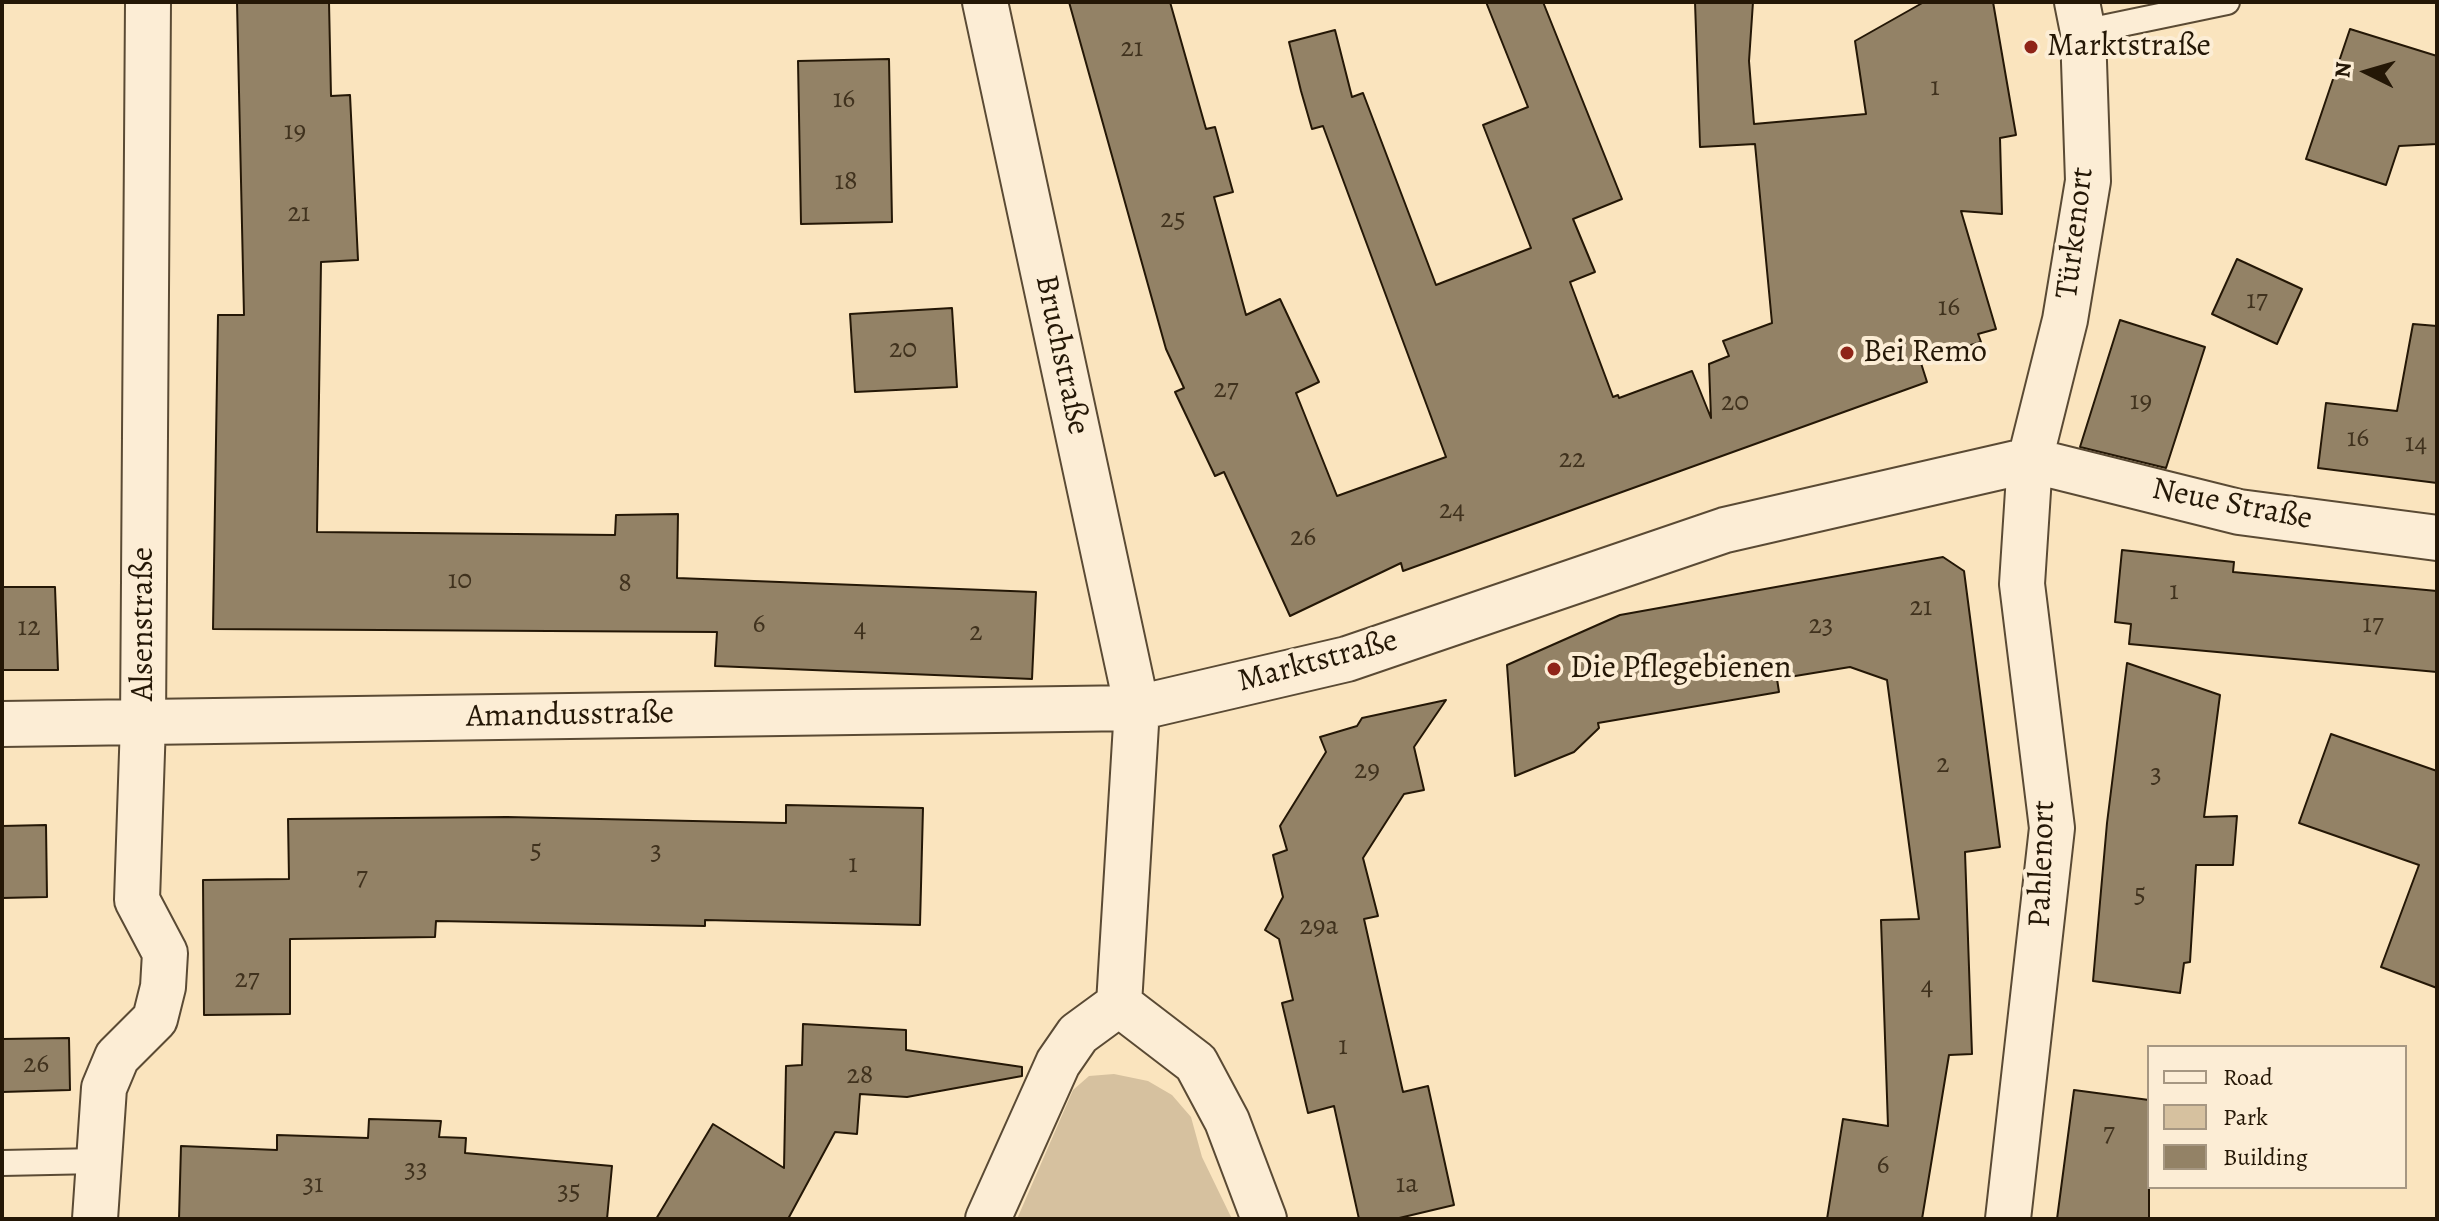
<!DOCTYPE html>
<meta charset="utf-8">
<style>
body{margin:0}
#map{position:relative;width:2439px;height:1221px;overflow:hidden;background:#fae4be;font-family:Alegreya,serif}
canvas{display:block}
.frame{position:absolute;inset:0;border:4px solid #241706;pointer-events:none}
.legend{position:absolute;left:2147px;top:1045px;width:260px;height:144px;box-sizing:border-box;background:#fcedd5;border:2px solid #a69782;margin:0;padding:10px 14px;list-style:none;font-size:24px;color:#241706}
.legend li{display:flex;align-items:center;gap:16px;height:40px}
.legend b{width:40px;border:2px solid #a69782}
.north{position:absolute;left:2327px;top:32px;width:80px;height:80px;-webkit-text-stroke:6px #fcedd5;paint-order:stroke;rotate:275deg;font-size:22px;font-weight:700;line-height:32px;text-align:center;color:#241706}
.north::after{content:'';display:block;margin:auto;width:28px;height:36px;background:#241706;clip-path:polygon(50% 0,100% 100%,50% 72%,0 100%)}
</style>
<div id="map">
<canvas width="2439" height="1221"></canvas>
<div class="frame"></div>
<ul class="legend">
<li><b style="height:10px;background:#fcedd5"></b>Road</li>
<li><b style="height:22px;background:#d6c19f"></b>Park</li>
<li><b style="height:22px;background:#938266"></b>Building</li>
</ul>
<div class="north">N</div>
</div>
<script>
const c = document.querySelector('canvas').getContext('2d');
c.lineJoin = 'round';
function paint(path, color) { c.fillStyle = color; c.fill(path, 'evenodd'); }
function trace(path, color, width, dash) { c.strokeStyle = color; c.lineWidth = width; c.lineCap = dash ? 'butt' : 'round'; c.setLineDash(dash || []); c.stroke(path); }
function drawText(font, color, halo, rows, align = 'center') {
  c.font = font + ' Alegreya,serif'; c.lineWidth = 8; c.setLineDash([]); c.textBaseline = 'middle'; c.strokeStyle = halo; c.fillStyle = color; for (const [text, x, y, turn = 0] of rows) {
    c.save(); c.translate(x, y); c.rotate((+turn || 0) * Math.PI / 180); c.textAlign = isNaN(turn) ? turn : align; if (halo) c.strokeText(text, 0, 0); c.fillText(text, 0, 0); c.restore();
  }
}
const green = new Path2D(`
 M 1114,1074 L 1148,1081 L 1172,1095 L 1191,1117 L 1202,1157 L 1232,1219 L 1017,1219 L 1073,1090 L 1089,1076 Z`);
const building = new Path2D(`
 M 237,2 L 329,2 L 331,96 L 350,95 L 358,260 L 321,262 L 317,532 L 615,535 L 616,515 L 678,514 L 677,578 L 1036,592 L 1032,679 L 715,666 L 717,632 L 213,629 L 218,315 L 244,315 Z
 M 1069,2 L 1170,2 L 1206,129 L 1215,127 L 1233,192 L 1214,197 L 1246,315 L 1280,299 L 1319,382 L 1296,393 L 1337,496 L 1446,457 L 1323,126 L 1312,129 L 1301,91 L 1289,42 L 1335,30 L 1352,97 L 1363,93 L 1436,285 L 1531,248 L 1483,125 L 1528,107 L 1486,2 L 1543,2 L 1622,199 L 1573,219 L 1595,272 L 1570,282 L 1613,397 L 1618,395 L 1619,398 L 1692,371 L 1711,418 L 1709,364 L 1729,356 L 1723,341 L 1772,323 L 1755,144 L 1700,147 L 1695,2 L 1753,2 L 1749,61 L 1754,124 L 1866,114 L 1855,41 L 1924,2 L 1993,2 L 2016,135 L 2000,138 L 2002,214 L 1961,211 L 1996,329 L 1978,334 L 1981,342 L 1920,360 L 1927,382 L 1403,571 L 1401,563 L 1290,616 L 1224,472 L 1215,476 L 1175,392 L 1184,388 L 1166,349 Z
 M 2350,29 L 2437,56 L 2437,144 L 2399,146 L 2386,185 L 2306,159 Z
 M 889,59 L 892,222 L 801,224 L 798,61 Z
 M 2237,259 L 2302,289 L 2277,344 L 2212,314 Z
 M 952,308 L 957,387 L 855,392 L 850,314 Z
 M 2120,320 L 2205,347 L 2166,468 L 2080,447 Z
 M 2413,324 L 2437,326 L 2437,483 L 2318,468 L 2326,403 L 2397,411 Z
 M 2122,550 L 2234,562 L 2233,572 L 2437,591 L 2437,672 L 2129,644 L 2131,624 L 2115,622 Z
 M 1943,557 L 1964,571 L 2000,847 L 1965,852 L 1972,1054 L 1949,1055 L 1922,1219 L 1827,1219 L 1843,1119 L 1888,1126 L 1881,920 L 1919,919 L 1887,680 L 1850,667 L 1777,679 L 1779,692 L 1598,723 L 1599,728 L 1574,752 L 1515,776 L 1507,665 L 1620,615 Z
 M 2,587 L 55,587 L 58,670 L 2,670 Z
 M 2127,663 L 2220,695 L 2204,817 L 2237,816 L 2233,865 L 2196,865 L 2190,962 L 2184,963 L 2180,993 L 2093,981 L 2107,823 Z
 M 1446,700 L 1414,747 L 1424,790 L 1404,794 L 1363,858 L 1378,916 L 1364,919 L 1403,1092 L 1428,1086 L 1454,1205 L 1395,1219 L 1359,1219 L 1334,1106 L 1308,1113 L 1282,1003 L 1293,1000 L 1279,939 L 1265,930 L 1283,897 L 1273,855 L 1287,850 L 1280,826 L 1326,752 L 1320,737 L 1357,726 L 1362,718 Z
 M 2331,734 L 2437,771 L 2437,988 L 2381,967 L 2419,865 L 2299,823 Z
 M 786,805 L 923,808 L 920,925 L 705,920 L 705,926 L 436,921 L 435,937 L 290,939 L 290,1014 L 204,1015 L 203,880 L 289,879 L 288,819 L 507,817 L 786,823 Z
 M 46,825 L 47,897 L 2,898 L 2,826 Z
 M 803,1024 L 906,1030 L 906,1050 L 1022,1067 L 1022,1076 L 907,1097 L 860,1094 L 857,1134 L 835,1132 L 788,1219 L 656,1219 L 713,1124 L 784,1168 L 786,1066 L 802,1065 Z
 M 69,1038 L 70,1090 L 2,1092 L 2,1039 Z
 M 2074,1090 L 2149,1100 L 2149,1219 L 2057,1219 Z
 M 369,1119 L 441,1121 L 439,1137 L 466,1138 L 465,1153 L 612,1166 L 607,1219 L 179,1219 L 181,1146 L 277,1150 L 277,1135 L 368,1138 Z`);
const lane = new Path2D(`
 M 2083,32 L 2227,2
 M 2,1163 L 98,1161`);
const street = new Path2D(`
 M 985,2 L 1137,708 L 1119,1004 L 1078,1034 L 1058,1063 L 988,1219
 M 2,724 L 1137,708 L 1347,659 L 1725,530 L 2030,460 L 2239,512 L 2437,538
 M 1119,1004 L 1196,1063 L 1227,1121 L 1264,1219
 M 95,1219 L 104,1088 L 117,1057 L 155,1019 L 163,987 L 165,953 L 137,900 L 143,723 L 148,2
 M 2008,1219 L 2052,828 L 2022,584 L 2030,460 L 2065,320 L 2088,181 L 2083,32 L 2077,2`);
const markers = [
 [2031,47,8,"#8f2418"],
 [1847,353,8,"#8f2418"],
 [1554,669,8,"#8f2418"]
];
const numberNames = [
 ["21",1132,49],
 ["1",1935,88],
 ["16",844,100],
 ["19",295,132],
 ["18",846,182],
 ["21",299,214],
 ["25",1173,220],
 ["17",2257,301],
 ["16",1949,308],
 ["20",903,350],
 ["27",1226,390],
 ["19",2141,402],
 ["20",1735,403],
 ["16",2358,439],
 ["14",2416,444],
 ["22",1572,460],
 ["24",1452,511],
 ["26",1303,538],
 ["10",460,581],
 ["8",625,584],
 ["1",2174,592],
 ["21",1921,608],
 ["6",759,625],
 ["17",2373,625],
 ["23",1821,626],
 ["12",29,628],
 ["4",860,629],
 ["2",976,633],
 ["2",1943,765],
 ["29",1367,771],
 ["3",2156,775],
 ["5",536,851],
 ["3",656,852],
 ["1",853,865],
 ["7",362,878],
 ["5",2140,895],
 ["29a",1319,927],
 ["27",247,980],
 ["4",1927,987],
 ["1",1343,1047],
 ["26",36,1065],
 ["28",860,1076],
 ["7",2109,1134],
 ["6",1883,1166],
 ["33",416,1170],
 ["31",313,1185],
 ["1a",1407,1185],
 ["35",569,1192]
];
const poiNames = [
 ["Marktstraße",2047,47],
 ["Bei Remo",1863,353],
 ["Die Pflegebienen",1570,669]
];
const streetNames = [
 ["Türkenort",2076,233,-83],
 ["Bruchstraße",1061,355,78],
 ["Neue Straße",2232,505,11],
 ["Alsenstraße",144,624,-90],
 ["Marktstraße",1318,662,-15],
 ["Amandusstraße",570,716,-1],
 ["Pahlenort",2043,864,-88]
];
paint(green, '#d6c19f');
paint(building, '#938266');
trace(building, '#241706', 2);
trace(lane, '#5a4a34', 28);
trace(street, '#5a4a34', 48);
trace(lane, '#fcedd5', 24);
trace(street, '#fcedd5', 44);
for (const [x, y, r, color] of markers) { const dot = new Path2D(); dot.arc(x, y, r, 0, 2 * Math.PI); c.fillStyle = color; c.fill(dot); trace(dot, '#fcedd5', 3); }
drawText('28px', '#40321e', null, numberNames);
drawText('32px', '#241706', '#fcedd5', poiNames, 'left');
drawText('32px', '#241706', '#fcedd5', streetNames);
</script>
